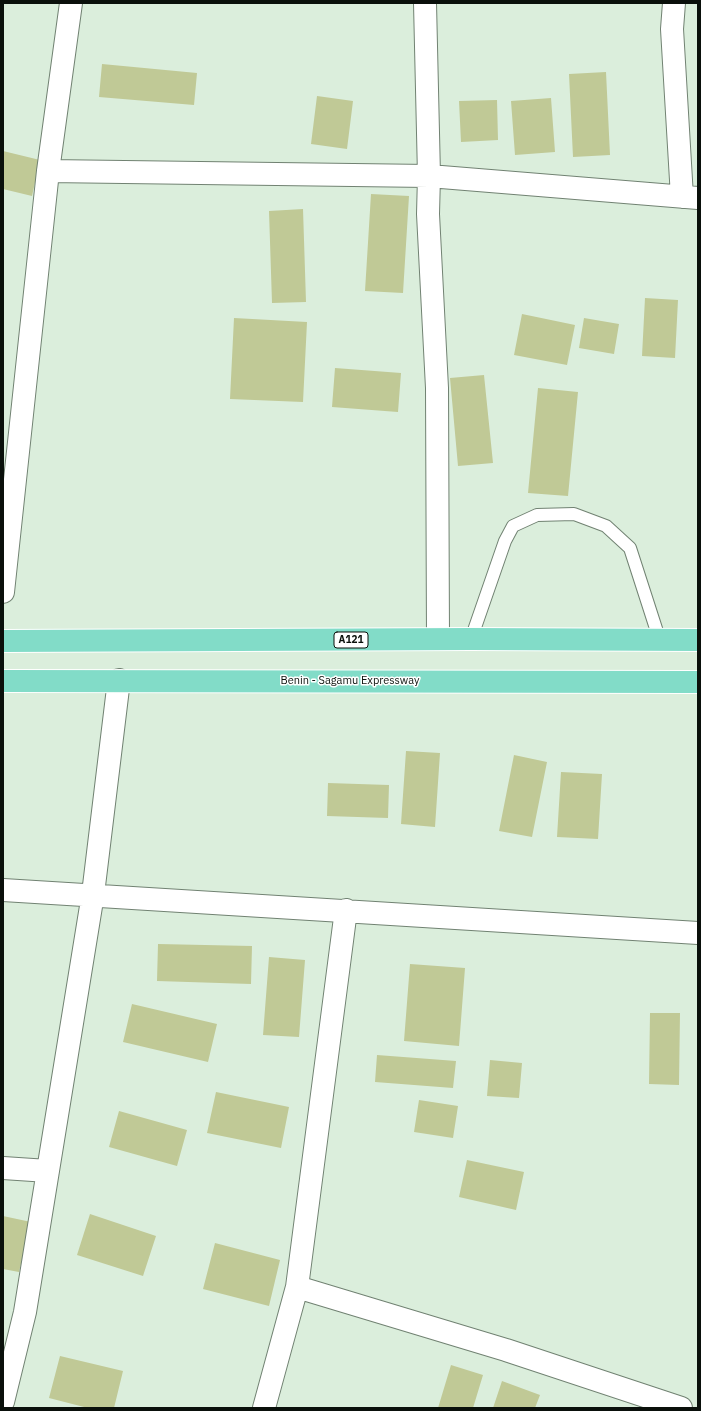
<!DOCTYPE html>
<style>
body{margin:0}
#map{position:relative;width:701px;height:1411px;overflow:hidden;background:#dbeedc;font-family:"IBM Plex Sans",sans-serif}
canvas{display:block}
.frame{position:absolute;inset:0;border:4px solid #0a100b;pointer-events:none}
</style>
<div id="map">
<canvas width="701" height="1411"></canvas>
<div class="frame"></div>
</div>
<script>
const c = document.querySelector('canvas').getContext('2d');
c.lineJoin = 'round';
function paint(path, color) { c.fillStyle = color; c.fill(path, 'evenodd'); }
function trace(path, color, width, dash) { c.strokeStyle = color; c.lineWidth = width; c.lineCap = dash ? 'butt' : 'round'; c.setLineDash(dash || []); c.stroke(path); }
function drawText(font, color, halo, rows, align = 'center') {
  c.font = font + ' "IBM Plex Sans",sans-serif'; c.lineWidth = 3; c.setLineDash([]); c.textBaseline = 'middle'; c.strokeStyle = halo; c.fillStyle = color; for (const [text, x, y, turn = 0] of rows) {
    c.save(); c.translate(x, y); c.rotate((+turn || 0) * Math.PI / 180); c.textAlign = isNaN(turn) ? turn : align; if (halo) c.strokeText(text, 0, 0); c.fillText(text, 0, 0); c.restore();
  }
}
const building = new Path2D(`
 M 102,64 L 197,73 L 194,105 L 99,97 Z
 M 606,72 L 610,155 L 573,157 L 569,74 Z
 M 317,96 L 353,101 L 347,149 L 311,144 Z
 M 551,98 L 555,152 L 515,155 L 511,101 Z
 M 497,100 L 498,140 L 461,142 L 459,101 Z
 M 3,151 L 40,160 L 32,196 L 3,189 Z
 M 371,194 L 409,196 L 403,293 L 365,291 Z
 M 303,209 L 306,302 L 272,303 L 269,211 Z
 M 645,298 L 678,300 L 675,358 L 642,356 Z
 M 522,314 L 575,325 L 567,365 L 514,355 Z
 M 234,318 L 307,322 L 303,402 L 230,399 Z
 M 584,318 L 619,324 L 614,354 L 579,348 Z
 M 335,368 L 401,373 L 398,412 L 332,407 Z
 M 484,375 L 493,463 L 458,466 L 450,378 Z
 M 538,388 L 578,392 L 568,496 L 528,493 Z
 M 406,751 L 440,753 L 435,827 L 401,824 Z
 M 514,755 L 547,762 L 532,837 L 499,831 Z
 M 561,772 L 602,774 L 598,839 L 557,837 Z
 M 328,783 L 389,785 L 388,818 L 327,816 Z
 M 158,944 L 252,946 L 251,984 L 157,981 Z
 M 269,957 L 305,960 L 299,1037 L 263,1035 Z
 M 410,964 L 465,968 L 459,1046 L 404,1041 Z
 M 132,1004 L 217,1024 L 208,1062 L 123,1042 Z
 M 650,1013 L 680,1013 L 679,1085 L 649,1084 Z
 M 377,1055 L 456,1061 L 453,1088 L 375,1082 Z
 M 490,1060 L 522,1063 L 519,1098 L 487,1096 Z
 M 216,1092 L 289,1107 L 281,1148 L 207,1133 Z
 M 419,1100 L 458,1106 L 453,1138 L 414,1132 Z
 M 119,1111 L 187,1130 L 177,1166 L 109,1147 Z
 M 467,1160 L 524,1172 L 516,1210 L 459,1197 Z
 M 90,1214 L 156,1236 L 143,1276 L 77,1255 Z
 M 3,1216 L 31,1222 L 19,1272 L 3,1269 Z
 M 215,1243 L 280,1260 L 269,1306 L 203,1289 Z
 M 60,1356 L 123,1371 L 114,1408 L 88,1408 L 49,1398 Z
 M 451,1365 L 483,1375 L 473,1408 L 438,1408 Z
 M 502,1381 L 540,1395 L 535,1408 L 493,1408 Z`);
const service = new Path2D(`
 M 471,639 L 505,541 L 513,526 L 537,515 L 574,514 L 606,526 L 630,548 L 660,641`);
const minor = new Path2D(`
 M 425,3 L 429,176 L 428,214 L 437,388 L 438,639
 M 674,3 L 672,29 L 682,197
 M 48,171 L 429,176 L 698,198
 M 3,592 L 48,171 L 71,3
 M 3,890 L 698,933
 M 3,1168 L 48,1171
 M 297,1287 L 506,1350 L 681,1408
 M 3,1402 L 25,1312 L 93,894 L 119,680
 M 264,1408 L 297,1287 L 346,910`);
const trunk = new Path2D(`
 M 3,641 L 471,639 L 698,640
 M 3,681 L 698,682`);
const shields = [
 [351,640,34]
];
const shieldNames = [
 ["A121",351,640]
];
const streetNames = [
 ["Benin - Sagamu Expressway",350,681]
];
paint(building, '#c0c996');
trace(service, '#718272', 14);
trace(minor, '#718272', 24);
trace(trunk, '#fff', 24);
trace(service, '#fff', 12);
trace(minor, '#fff', 22);
trace(trunk, '#82dcc8', 22);
for (const [x, y, w] of shields) { const box = new Path2D(); box.roundRect(x - w / 2, y - 8, w, 16, 3); c.fillStyle = '#fff'; c.fill(box); trace(box, '#0a100b', 1); }
drawText('bold 10px', '#0a100b', null, shieldNames);
drawText('11px', '#0a100b', '#fff', streetNames);
</script>
